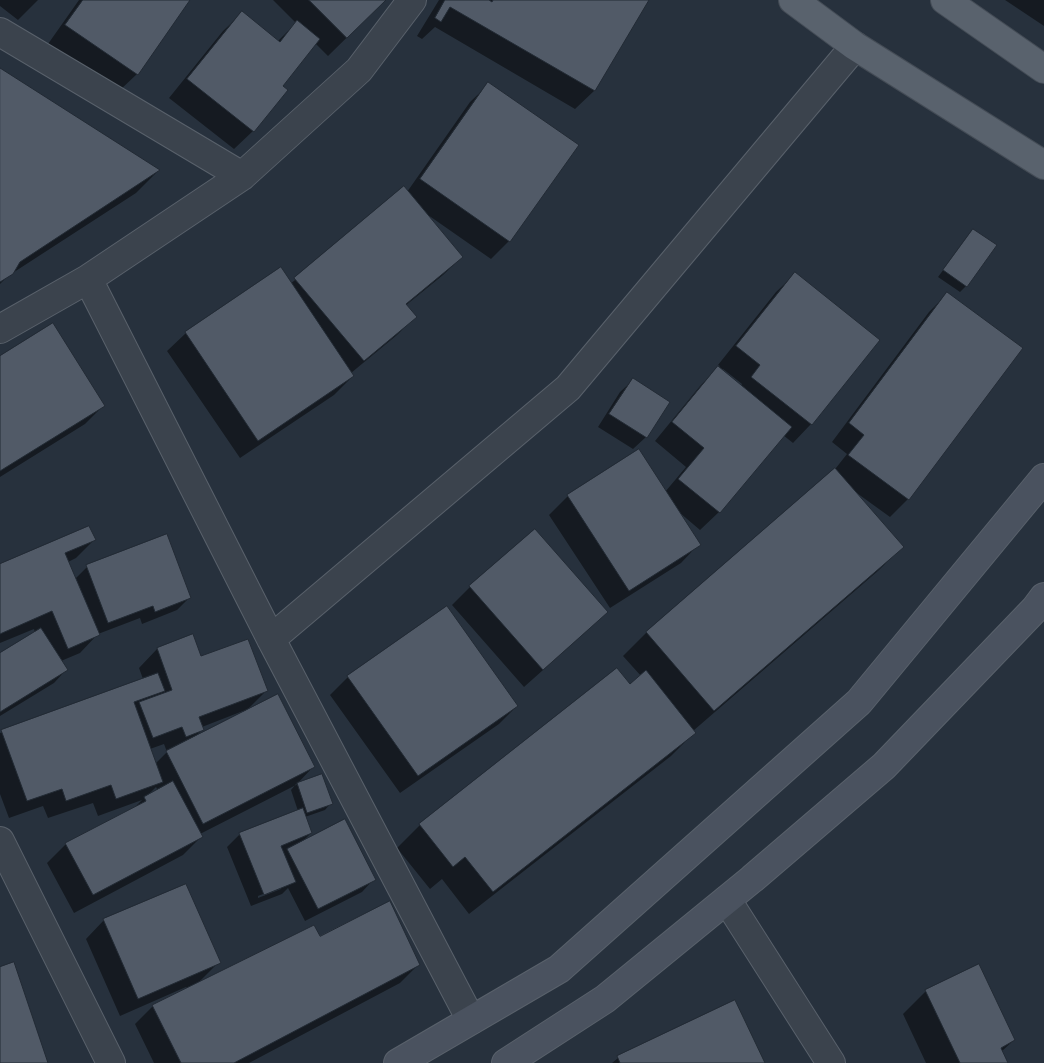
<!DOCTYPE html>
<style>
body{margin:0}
canvas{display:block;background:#27313d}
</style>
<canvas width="1044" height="1063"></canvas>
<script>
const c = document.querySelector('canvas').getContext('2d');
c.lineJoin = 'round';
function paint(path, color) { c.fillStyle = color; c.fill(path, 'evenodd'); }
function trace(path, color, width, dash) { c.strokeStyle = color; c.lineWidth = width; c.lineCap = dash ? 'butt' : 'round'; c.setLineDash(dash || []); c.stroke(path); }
const shadow = new Path2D(`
 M 0,0 L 38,0 L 18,20 L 0,6 Z
 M 79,0 L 188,0 L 137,74 L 118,92 L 48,44 Z
 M 273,0 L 385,0 L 328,56 L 315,43 L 281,86 L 286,90 L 253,131 L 234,149 L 169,98 L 223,31 L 242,13 L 278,41 L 296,23 Z
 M 439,0 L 648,0 L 594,91 L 575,109 L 435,27 L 422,39 L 417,36 Z
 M 1005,0 L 1044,0 L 1044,26 Z
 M 0,70 L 158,171 L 136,193 L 8,276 L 0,284 Z
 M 489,84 L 509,241 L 491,259 L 428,215 L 462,257 L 443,275 L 405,306 L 415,317 L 397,335 L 351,373 L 353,376 L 334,395 L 240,458 L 167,351 L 186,333 L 280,269 L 290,284 L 407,192 L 470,102 Z
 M 973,230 L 966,286 L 960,292 L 938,277 Z
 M 795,274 L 878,340 L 811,424 L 793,443 L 783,435 L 719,512 L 700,530 L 680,513 L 699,544 L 681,563 L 610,608 L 549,515 L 568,496 L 639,451 L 665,492 L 686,467 L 655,441 L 700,386 L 720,366 L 718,365 L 776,292 ZM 723,369 L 742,384 L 741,386 L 722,371 Z
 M 947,294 L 908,499 L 890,517 L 854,491 L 902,547 L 879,570 L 693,731 L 694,733 L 671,756 L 469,914 L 442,879 L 430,889 L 397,848 L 420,825 L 641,676 L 623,656 L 646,633 L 832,473 L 847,454 L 832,442 L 929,312 Z
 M 0,358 L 103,406 L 85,424 L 0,477 Z
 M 633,380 L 646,437 L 633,449 L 598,427 L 620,392 Z
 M 94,540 L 76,558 L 68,562 L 75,579 L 87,567 L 190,597 L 177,610 L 142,624 L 140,618 L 98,634 L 80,653 L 61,661 L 66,670 L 54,683 L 0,716 L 0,654 L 35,633 L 34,629 L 0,643 L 0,565 Z
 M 470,587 L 607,612 L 588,630 L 524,687 L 452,605 Z
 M 192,636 L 201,658 L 266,691 L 246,711 L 314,766 L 296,785 L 200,834 L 201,837 L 183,855 L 74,913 L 47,863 L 66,844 L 134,808 L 142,800 L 98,816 L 93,803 L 48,818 L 43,806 L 9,818 L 0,794 L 0,733 L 143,679 L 139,668 L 157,649 ZM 243,711 L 244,713 L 195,737 L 203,729 L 202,727 ZM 164,744 L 167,752 L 155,764 L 150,749 ZM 156,787 L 158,791 L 147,796 Z
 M 348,677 L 517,706 L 499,724 L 400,793 L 330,695 Z
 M 322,775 L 331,803 L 325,810 L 305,817 L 311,833 L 302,842 L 374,879 L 362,892 L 305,921 L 288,888 L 282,894 L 251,906 L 227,847 L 240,834 L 298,811 L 291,790 L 296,784 ZM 281,887 L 281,889 L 258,898 L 258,896 Z
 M 104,920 L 219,962 L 198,983 L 319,937 L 419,964 L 400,983 L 249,1063 L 154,1063 L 135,1024 L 153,1006 L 187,989 L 186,987 L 120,1016 L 86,939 Z
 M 926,991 L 1014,1040 L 1001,1052 L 1007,1063 L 926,1063 L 903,1014 Z
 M 734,1001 L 764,1063 L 612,1063 L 618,1058 Z`);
const building = new Path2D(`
 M 83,0 L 190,0 L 138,75 L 65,25 Z
 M 309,0 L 386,0 L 347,38 Z
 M 445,0 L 489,0 L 492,2 L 493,0 L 649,0 L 595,91 L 450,7 L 441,22 L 435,18 Z
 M 242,11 L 280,42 L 297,20 L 320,39 L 283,86 L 288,90 L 254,132 L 187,79 Z
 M 0,68 L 160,170 L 20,262 L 13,274 L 0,282 Z
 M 488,82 L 579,145 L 510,242 L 420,179 Z
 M 404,186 L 463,257 L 406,304 L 417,317 L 364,361 L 294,278 Z
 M 973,229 L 997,245 L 967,287 L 943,270 Z
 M 281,267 L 354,376 L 258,441 L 185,332 Z
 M 795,272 L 880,340 L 812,425 L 751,377 L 760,365 L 736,346 Z
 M 947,292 L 1023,348 L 909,500 L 848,455 L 864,435 L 849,423 Z
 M 53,323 L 105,406 L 0,471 L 0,356 Z
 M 718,366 L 792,427 L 720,513 L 678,479 L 704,448 L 672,422 Z
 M 633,378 L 670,402 L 647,438 L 609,414 Z
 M 639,449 L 701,545 L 629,591 L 567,495 Z
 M 835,468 L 904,547 L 714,711 L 646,632 Z
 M 89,526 L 96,540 L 65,553 L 100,635 L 68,649 L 52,611 L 0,634 L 0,564 Z
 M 535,529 L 608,612 L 543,670 L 469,586 Z
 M 167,534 L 191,598 L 155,612 L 153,606 L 108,623 L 86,565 Z
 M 447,606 L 518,706 L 418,776 L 347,676 Z
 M 41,628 L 68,670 L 0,712 L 0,653 Z
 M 193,634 L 201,656 L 248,639 L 268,691 L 199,717 L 204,730 L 186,737 L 182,727 L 153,738 L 139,702 L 172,690 L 157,648 Z
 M 617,668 L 630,684 L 646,670 L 696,733 L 493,892 L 465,857 L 453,867 L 419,824 Z
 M 158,673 L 165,691 L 134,702 L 163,782 L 116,799 L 111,785 L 66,801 L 62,789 L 27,801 L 1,730 Z
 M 278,694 L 315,767 L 203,824 L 166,751 Z
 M 322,774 L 333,804 L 307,813 L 297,783 Z
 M 173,781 L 203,837 L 93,895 L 65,843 L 146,801 L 144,797 Z
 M 303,808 L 312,833 L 281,846 L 296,882 L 264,895 L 239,833 Z
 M 345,819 L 376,880 L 318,909 L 287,849 Z
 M 186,884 L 221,963 L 138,999 L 103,919 Z
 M 390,901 L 420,965 L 234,1063 L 181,1063 L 152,1005 L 314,925 L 320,936 Z
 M 14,962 L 48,1063 L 0,1063 L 0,967 Z
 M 979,964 L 1015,1040 L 1001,1048 L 1008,1063 L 960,1063 L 925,990 Z
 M 735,1000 L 765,1063 L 620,1063 L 617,1056 Z`);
const street = new Path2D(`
 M 0,32 L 242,176
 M 88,279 L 242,176 L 359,70 L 412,0
 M 0,329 L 88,279 L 271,639 L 471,1020
 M 271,639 L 568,388 L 855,46
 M 0,841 L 111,1063
 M 727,900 L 831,1063`);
const secondary = new Path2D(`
 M 398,1063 L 559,969 L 859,702 L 1044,478
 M 506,1063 L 605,999 L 752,879 L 884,766 L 1035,609 L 1044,597`);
const primary = new Path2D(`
 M 793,0 L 855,46 L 1044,165
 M 945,0 L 1044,69`);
paint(shadow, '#0007');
paint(building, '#515a67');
trace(building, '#222a34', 1);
trace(street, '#59616b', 30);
trace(secondary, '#59616b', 30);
trace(primary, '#444c56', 30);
trace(street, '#3b434d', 28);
trace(secondary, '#4a525f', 28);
trace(primary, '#59626d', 28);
</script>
